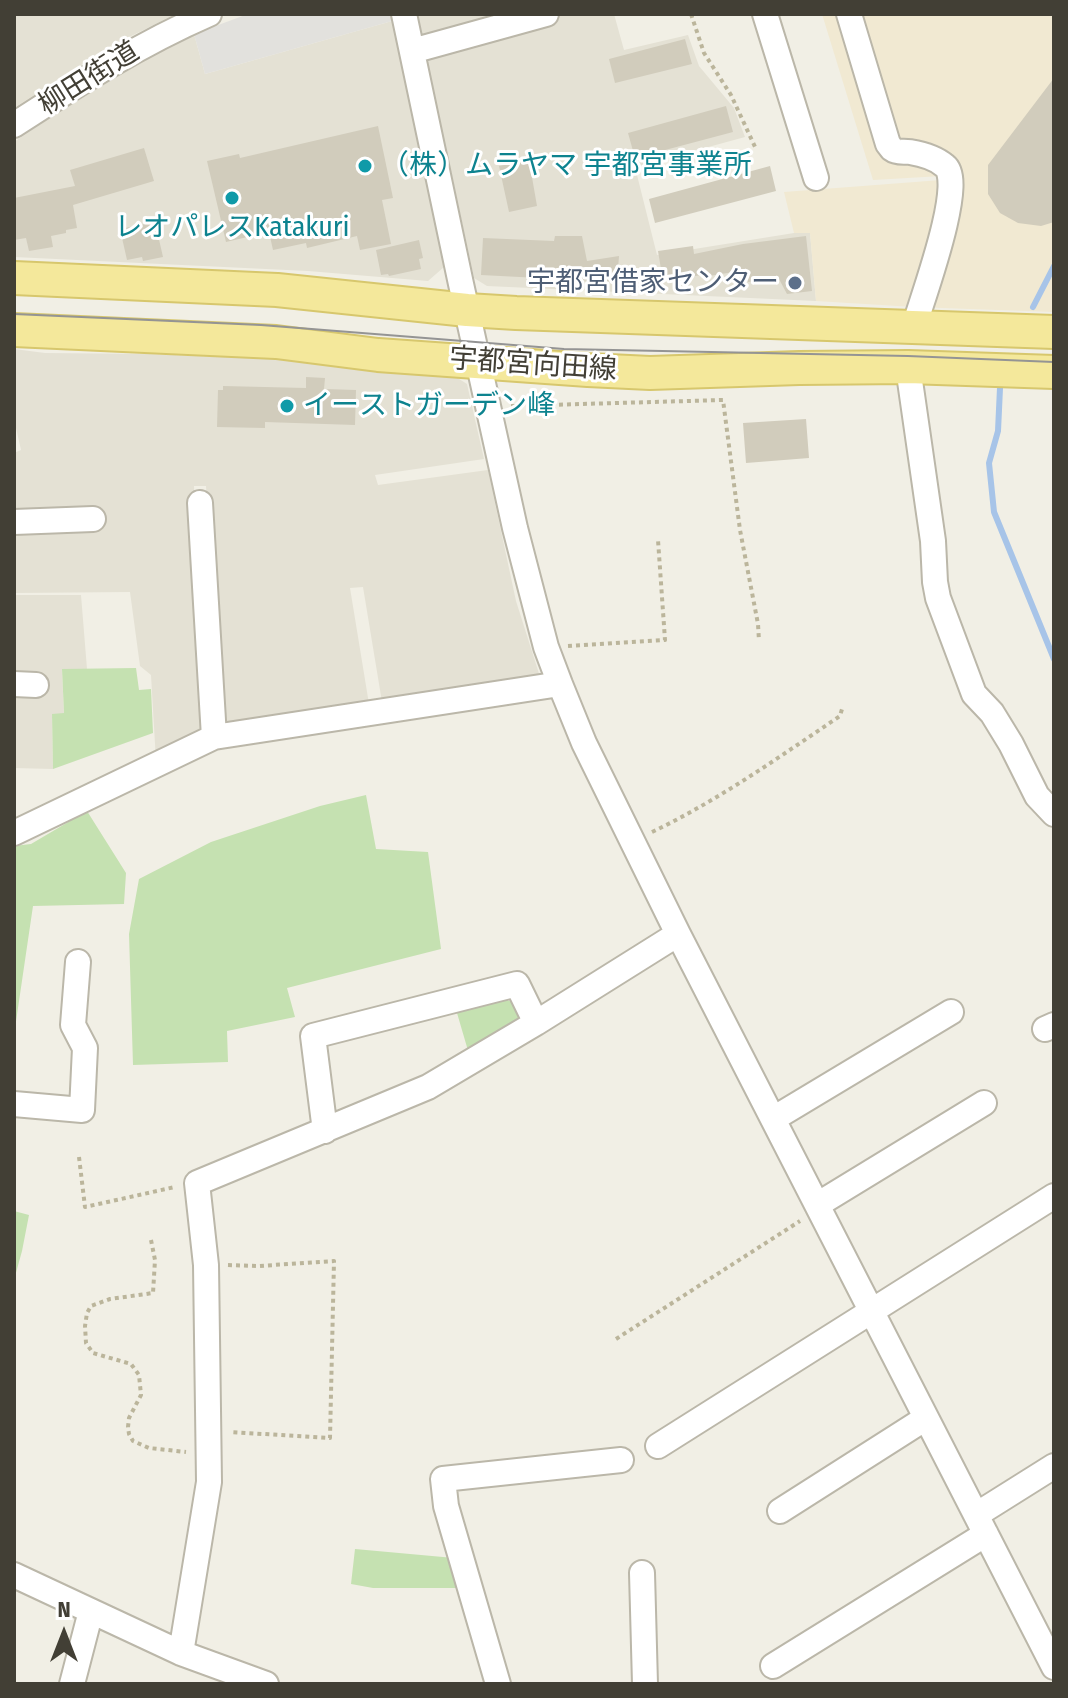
<!DOCTYPE html>
<meta charset="utf-8">
<style>
body{margin:0}
#map{position:relative;width:1068px;height:1698px;overflow:hidden;background:#f1efe5;font-family:"Fira Sans Condensed",sans-serif}
canvas{display:block}
.frame{position:absolute;inset:0;border:16px solid #423f35;pointer-events:none}
.north{position:absolute;left:24px;top:1594px;width:80px;height:80px;-webkit-text-stroke:6px #fff;paint-order:stroke;rotate:0deg;font-size:22px;font-weight:700;line-height:32px;text-align:center;color:#423f35}
.north::after{content:'';display:block;margin:auto;width:28px;height:36px;background:#423f35;clip-path:polygon(50% 0,100% 100%,50% 72%,0 100%)}
</style>
<div id="map">
<canvas width="1068" height="1698"></canvas>
<div class="frame"></div>
<div class="north">N</div>
</div>
<script>
const c = document.querySelector('canvas').getContext('2d');
c.lineJoin = 'round';
function paint(path, color) { c.fillStyle = color; c.fill(path, 'evenodd'); }
function trace(path, color, width, dash) { c.strokeStyle = color; c.lineWidth = width; c.lineCap = dash ? 'butt' : 'round'; c.setLineDash(dash || []); c.stroke(path); }
function drawText(font, color, halo, rows, align = 'center') {
  c.font = font + ' "Fira Sans Condensed","Noto Sans JP",sans-serif'; c.lineWidth = 6; c.setLineDash([]); c.textBaseline = 'middle'; c.strokeStyle = halo; c.fillStyle = color; for (const [text, x, y, turn = 0] of rows) {
    c.save(); c.translate(x, y); c.rotate((+turn || 0) * Math.PI / 180); c.textAlign = isNaN(turn) ? turn : align; if (halo) c.strokeText(text, 0, 0); c.fillText(text, 0, 0); c.restore();
  }
}
const residential = new Path2D(`
 M 14,14 L 176,14 L 111,46 L 14,108 Z
 M 417,14 L 614,14 L 624,50 L 688,35 L 699,66 L 734,108 L 745,137 L 635,167 L 657,255 L 794,233 L 810,232 L 816,301 L 487,286 L 474,278 Z
 M 392,21 L 444,267 L 428,281 L 308,271 L 14,257 L 14,142 L 63,109 L 147,59 L 194,34 L 205,74 Z
 M 14,349 L 45,353 L 149,354 L 299,360 L 456,377 L 467,384 L 484,459 L 375,475 L 378,485 L 488,470 L 516,601 L 542,683 L 382,702 L 363,587 L 350,588 L 369,704 L 224,727 L 220,722 L 206,486 L 194,486 L 206,723 L 203,733 L 156,761 L 151,675 L 140,666 L 130,592 L 14,593 L 14,453 L 21,450 L 14,419 Z
 M 14,595 L 81,595 L 87,669 L 62,670 L 64,714 L 52,714 L 53,769 L 14,768 Z`);
const commercial = new Path2D(`
 M 822,14 L 1054,14 L 1054,312 L 914,307 L 816,301 L 810,233 L 794,233 L 784,192 L 941,180 L 942,176 L 873,180 Z`);
const green = new Path2D(`
 M 136,668 L 139,690 L 151,689 L 153,733 L 53,769 L 52,714 L 64,713 L 62,669 Z
 M 366,795 L 376,849 L 428,852 L 441,949 L 287,988 L 295,1017 L 227,1031 L 228,1062 L 133,1065 L 129,934 L 139,879 L 211,842 L 320,806 Z
 M 87,811 L 126,873 L 124,904 L 33,906 L 14,1035 L 14,846 L 31,844 Z
 M 505,999 L 514,1003 L 520,1014 L 514,1027 L 469,1054 L 457,1013 Z
 M 14,1211 L 29,1215 L 22,1251 L 14,1280 Z
 M 355,1549 L 454,1558 L 462,1588 L 373,1588 L 351,1584 Z`);
const parking = new Path2D(`
 M 248,14 L 391,14 L 392,21 L 205,74 L 194,34 Z`);
const stream = new Path2D(`
 M 1033,307 L 1054,266
 M 1000,388 L 998,431 L 989,463 L 994,512 L 1054,659`);
const building = new Path2D(`
 M 685,39 L 692,64 L 615,83 L 609,59 Z
 M 1054,78 L 1054,222 L 1041,226 L 1018,223 L 1000,213 L 988,194 L 988,165 Z
 M 726,106 L 733,132 L 635,158 L 628,133 Z
 M 378,126 L 393,198 L 382,200 L 391,244 L 360,250 L 357,236 L 307,248 L 306,243 L 273,250 L 269,232 L 226,242 L 207,161 L 239,154 L 240,158 Z
 M 144,148 L 154,181 L 73,205 L 77,228 L 66,230 L 66,233 L 51,236 L 53,247 L 29,251 L 26,238 L 14,240 L 14,198 L 75,186 L 70,170 Z
 M 529,160 L 537,206 L 509,212 L 499,166 Z
 M 770,166 L 776,191 L 655,223 L 649,199 Z
 M 155,222 L 163,257 L 143,261 L 142,257 L 127,260 L 120,229 Z
 M 555,236 L 582,236 L 587,261 L 619,256 L 617,282 L 481,275 L 483,238 L 554,241 Z
 M 806,236 L 812,291 L 787,294 L 779,279 L 748,282 L 746,270 L 709,276 L 708,274 L 663,281 L 658,251 L 693,246 L 694,254 L 743,244 Z
 M 419,240 L 423,258 L 419,259 L 421,269 L 389,276 L 388,274 L 381,275 L 376,250 Z
 M 306,377 L 325,378 L 324,389 L 356,390 L 355,425 L 265,422 L 265,428 L 217,427 L 218,390 L 223,390 L 223,386 L 306,388 Z
 M 806,419 L 809,458 L 746,463 L 743,423 Z`);
const path = new Path2D(`
 M 691,14 L 704,53 L 731,95 L 756,149
 M 511,406 L 723,400 L 740,530 L 758,624 L 759,641
 M 568,646 L 665,640 L 658,540
 M 652,832 C 719,800 779,757 840,716 L 842,709
 M 79,1157 L 85,1207 L 175,1187
 M 151,1240 L 155,1260 L 153,1293 L 110,1299 L 91,1306 L 87,1313 L 85,1326 L 86,1343 L 93,1353 L 131,1364 L 139,1375 L 141,1395 L 129,1418 L 128,1427 L 129,1434 L 133,1441 L 149,1448 L 186,1452
 M 228,1265 L 259,1266 L 334,1261 L 330,1438 L 230,1432
 M 616,1339 L 800,1221`);
const minor = new Path2D(`
 M 404,14 L 461,284 L 515,528 L 546,647 L 560,684 L 584,743 L 678,934 L 1054,1667
 M 765,14 L 816,178
 M 849,14 L 888,144 C 890,146 891,148 892,149 C 897,153 904,151 910,152 C 922,154 936,158 945,166 C 966,182 921,302 914,327
 M 412,51 L 546,14
 M 14,125 C 77,84 140,44 209,14
 M 908,367 L 933,541 L 935,582 L 938,598 L 974,694 L 992,713 L 1011,744 L 1037,796 L 1054,814
 M 200,503 L 214,737
 M 14,522 L 93,519
 M 14,684 L 36,685
 M 14,833 L 214,737 L 560,684
 M 1045,1029 L 1054,1025
 M 14,1104 L 82,1110 L 85,1048 L 73,1025 L 78,962
 M 773,1119 L 951,1012
 M 325,1131 L 313,1036 L 517,984 L 536,1023
 M 817,1205 L 984,1103
 M 658,1446 L 1054,1196
 M 780,1511 L 926,1418
 M 976,1515 L 1054,1466
 M 642,1573 L 645,1684
 M 14,1575 L 181,1653 L 266,1684
 M 181,1653 L 209,1482 L 206,1265 L 197,1183 L 428,1087 L 536,1023 L 678,934
 M 773,1666 L 986,1534
 M 72,1684 L 91,1611
 M 498,1684 L 446,1506 L 443,1479 L 621,1460`);
const major = new Path2D(`
 M 14,278 L 277,290 L 467,310 L 516,313 L 1054,332
 M 14,330 L 276,342 L 378,355 L 588,370 L 650,373 L 799,368 L 908,367 L 1054,372`);
const tram = new Path2D(`
 M 14,314 L 261,325 L 564,349 L 908,356 L 1054,362`);
const markers = [
 [365,166,8,"#0f9aa8"],
 [232,198,8,"#0f9aa8"],
 [795,283,8,"#5c6f8a"],
 [287,406,8,"#0f9aa8"]
];
const streetNames = [
 ["柳田街道",89,79,-32],
 ["宇都宮向田線",533,365,4]
];
const cultureNames = [
 ["（株）ムラヤマ 宇都宮事業所",381,166],
 ["レオパレスKatakuri",232,228,"center"],
 ["イーストガーデン峰",303,406]
];
const serviceNames = [
 ["宇都宮借家センター",779,283]
];
paint(residential, '#e4e1d4');
paint(commercial, '#f1e9d2');
paint(green, '#c5e1b1');
paint(parking, '#e2e1dd');
trace(stream, '#a7c4e8', 6);
paint(building, '#d1ccbc');
trace(minor, '#bbb7a9', 28);
trace(major, '#d7c76d', 36);
trace(path, '#bbb59b', 4, [4, 4]);
trace(minor, '#fff', 24);
trace(major, '#f4e89b', 32);
trace(tram, '#949494', 2);
for (const [x, y, r, color] of markers) { const dot = new Path2D(); dot.arc(x, y, r, 0, 2 * Math.PI); c.fillStyle = color; c.fill(dot); trace(dot, '#fff', 3); }
drawText('28px', '#423f35', '#fff', streetNames);
drawText('28px', '#0d838f', '#fff', cultureNames, 'left');
drawText('28px', '#4e5e75', '#fff', serviceNames, 'right');
</script>
